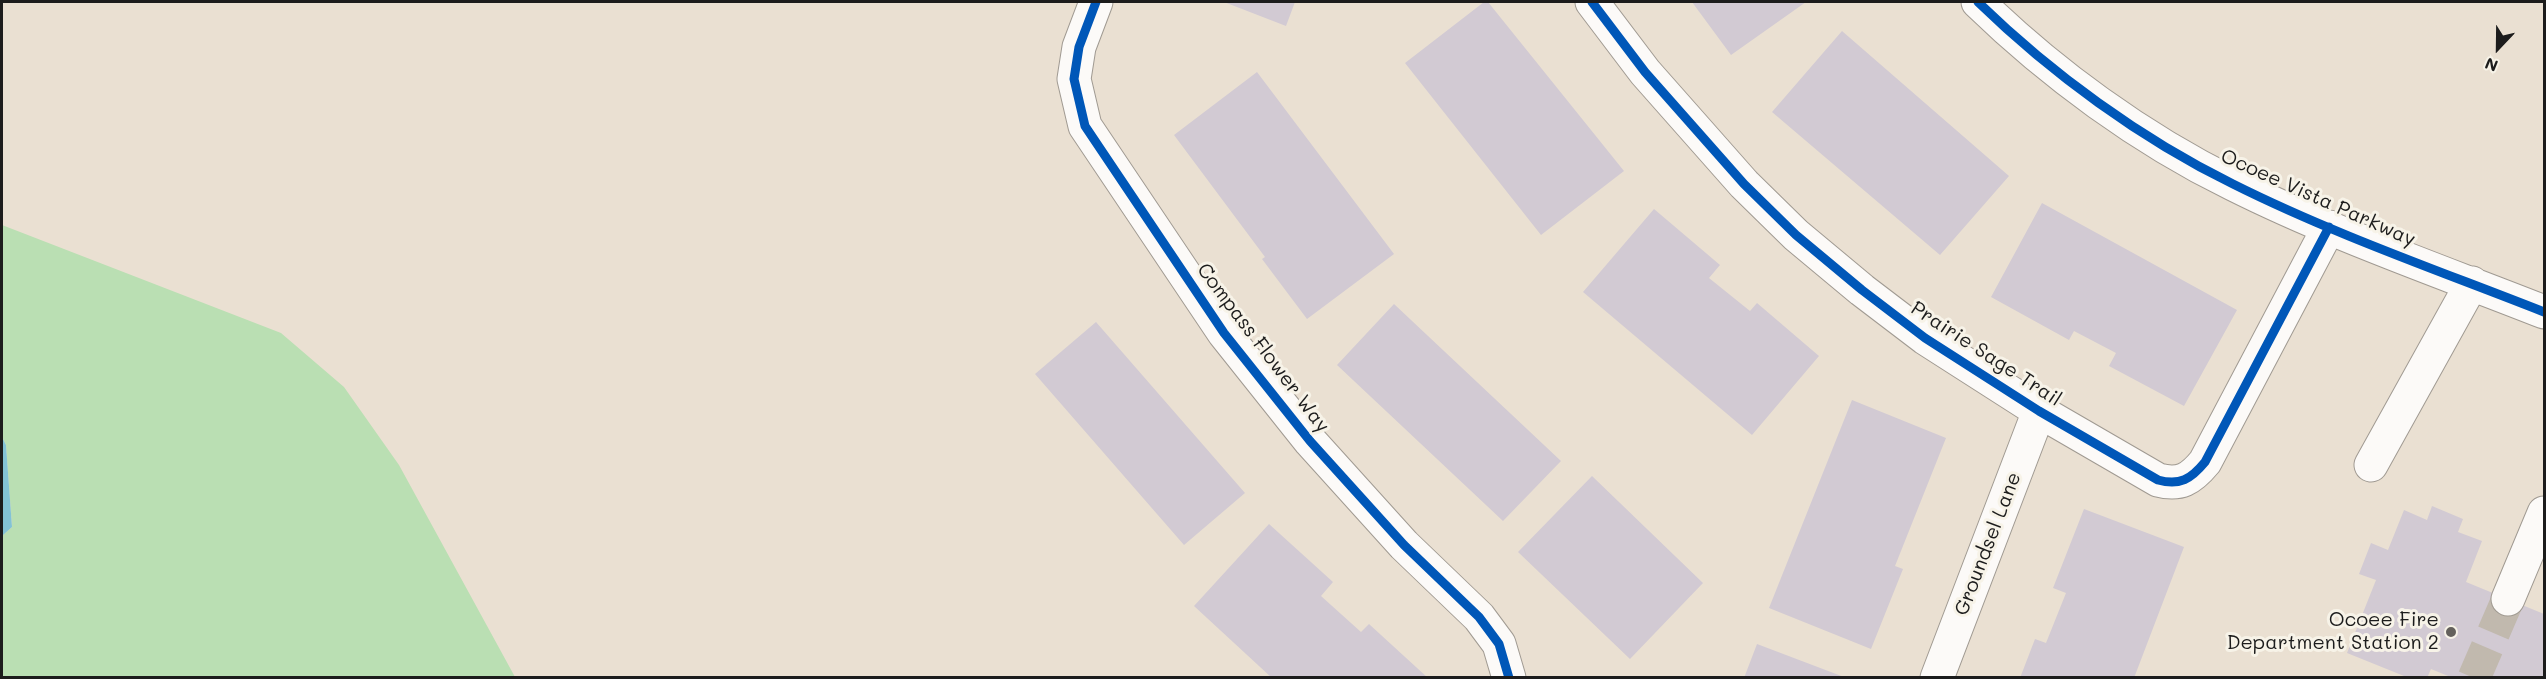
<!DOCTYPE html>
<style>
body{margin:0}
#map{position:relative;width:2546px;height:679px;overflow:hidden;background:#eae0d2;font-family:Mali,sans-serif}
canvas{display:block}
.frame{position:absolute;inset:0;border:3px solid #1c1c1c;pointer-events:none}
.north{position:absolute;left:2468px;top:18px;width:60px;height:60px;-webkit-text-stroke:4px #f7f3e8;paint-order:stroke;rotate:202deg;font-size:16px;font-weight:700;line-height:24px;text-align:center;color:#1c1c1c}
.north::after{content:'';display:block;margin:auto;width:21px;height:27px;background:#1c1c1c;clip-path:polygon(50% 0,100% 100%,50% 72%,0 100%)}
</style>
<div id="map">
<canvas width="2546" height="679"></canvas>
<div class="frame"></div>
<div class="north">N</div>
</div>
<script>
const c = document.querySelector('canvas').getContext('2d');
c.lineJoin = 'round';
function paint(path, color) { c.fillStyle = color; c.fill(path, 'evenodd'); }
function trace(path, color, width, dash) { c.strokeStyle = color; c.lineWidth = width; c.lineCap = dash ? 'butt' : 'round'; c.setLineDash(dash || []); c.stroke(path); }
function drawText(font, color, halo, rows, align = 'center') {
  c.font = font + ' Mali,sans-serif'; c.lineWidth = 6; c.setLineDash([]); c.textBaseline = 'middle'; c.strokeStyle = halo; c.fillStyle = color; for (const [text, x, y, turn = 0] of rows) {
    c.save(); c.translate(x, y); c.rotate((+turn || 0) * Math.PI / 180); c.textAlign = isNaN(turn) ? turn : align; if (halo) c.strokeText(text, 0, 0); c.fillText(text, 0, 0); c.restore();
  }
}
const green = new Path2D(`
 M 2,225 L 281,333 L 344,387 L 399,465 L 515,677 L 2,677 L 2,536 L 12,527 L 6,445 L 2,437 Z`);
const water = new Path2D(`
 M 2,437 L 6,445 L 12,527 L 2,536 Z`);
const building = new Path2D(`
 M 1224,2 L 1295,2 L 1286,26 Z
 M 1484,2 L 1488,2 L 1624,171 L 1541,235 L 1405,63 Z
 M 1692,2 L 1806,2 L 1731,55 Z
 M 1842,31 L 2009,176 L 1940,255 L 1772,112 Z
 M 1257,72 L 1394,254 L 1307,319 L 1262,259 L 1265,257 L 1174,135 Z
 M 2042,203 L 2237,310 L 2184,406 L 2109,366 L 2116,353 L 2074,331 L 2069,340 L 1991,297 Z
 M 1654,209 L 1720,265 L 1709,278 L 1750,311 L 1757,303 L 1819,356 L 1752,435 L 1583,292 Z
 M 1394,304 L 1561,461 L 1503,521 L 1337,365 Z
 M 1096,322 L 1245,493 L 1184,545 L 1035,374 Z
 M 1852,400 L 1946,438 L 1895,566 L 1903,569 L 1871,649 L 1769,608 Z
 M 1592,476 L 1703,583 L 1630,659 L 1518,552 Z
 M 2432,506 L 2463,519 L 2458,532 L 2482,541 L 2466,582 L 2544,614 L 2544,678 L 2453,678 L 2431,669 L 2427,678 L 2409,678 L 2347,653 L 2376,580 L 2359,574 L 2371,543 L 2388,550 L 2404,510 L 2427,520 Z
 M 2084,509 L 2184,547 L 2134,678 L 2020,678 L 2035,639 L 2046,643 L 2066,593 L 2053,588 Z
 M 1269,524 L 1333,582 L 1321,596 L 1361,632 L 1369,624 L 1428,678 L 1272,678 L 1194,606 Z
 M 1757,644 L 1844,677 L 1843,678 L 1744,678 Z`);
const minorTunnel = new Path2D(`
 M 2474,678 L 2508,599`);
const minor = new Path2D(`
 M 1096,2 L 1079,47 L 1074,79 L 1085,126 L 1224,333 L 1310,441 L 1404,545 L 1479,617 L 1499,644 L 1509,678
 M 1592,2 L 1645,72 L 1744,184 L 1796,235 L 1862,290 L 1925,338 L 2039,411 L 2158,480 C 2180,486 2191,479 2205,462 L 2329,227
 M 1978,2 C 2051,73 2141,139 2233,184 C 2333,234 2440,271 2544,312
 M 2371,465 L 2472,283
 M 2508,599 L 2544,513
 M 1937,678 L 2039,411`);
const cycleway = new Path2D(`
 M 1096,2 L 1079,47 L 1074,79 L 1085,126 L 1224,333 L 1310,441 L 1404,545 L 1479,617 L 1499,644 L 1509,678
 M 1592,2 L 1645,72 L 1744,184 L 1796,235 L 1862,290 L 1925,338 L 2039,411 L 2158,480 C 2180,486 2191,479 2205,462 L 2329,227
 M 1978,2 C 2051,73 2141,139 2233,184 C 2333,234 2440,271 2544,312`);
const markers = [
 [2451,632,6,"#64615c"]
];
const streetNames = [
 ["Ocoee Vista Parkway",2318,198,24],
 ["Compass Flower Way",1263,348,53],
 ["Prairie Sage Trail",1986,354,33],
 ["Groundsel Lane",1988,544,-69]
];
const poiNames = [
 ["Ocoee Fire",2439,620],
 ["Department Station 2",2439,643]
];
paint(green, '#badfb3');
paint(water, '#83c3d5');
paint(building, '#d2cad3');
trace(minorTunnel, '#c1b9ae', 33, [33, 16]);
trace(minor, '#a09a92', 35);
trace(minor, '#fcfaf8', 33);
trace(cycleway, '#0057b8', 9);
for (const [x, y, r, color] of markers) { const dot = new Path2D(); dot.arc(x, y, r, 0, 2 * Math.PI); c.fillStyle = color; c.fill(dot); trace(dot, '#f7f3e8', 2); }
drawText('20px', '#1c1c1c', '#f7f3e8', streetNames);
drawText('20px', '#1c1c1c', '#f7f3e8', poiNames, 'right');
</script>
